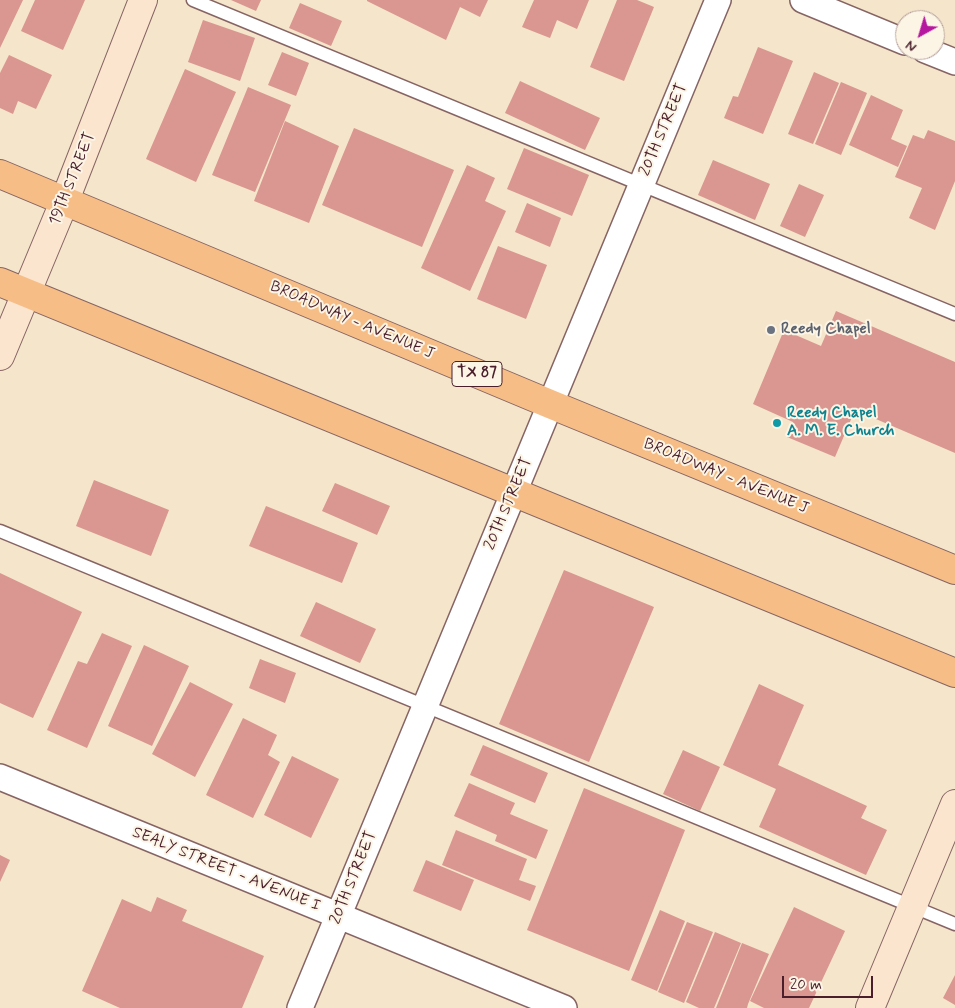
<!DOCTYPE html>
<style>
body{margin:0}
#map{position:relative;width:955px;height:1008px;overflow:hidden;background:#f4e5cb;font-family:Mynerve,sans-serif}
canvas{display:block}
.north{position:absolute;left:895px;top:10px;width:50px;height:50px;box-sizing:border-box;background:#fcf5e5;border:1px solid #b59f9b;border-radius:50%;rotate:219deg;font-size:14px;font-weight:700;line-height:20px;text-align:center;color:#4a1f2b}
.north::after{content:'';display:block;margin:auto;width:18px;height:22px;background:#b5179e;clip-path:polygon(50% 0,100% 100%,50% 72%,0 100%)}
.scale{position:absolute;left:782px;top:976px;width:91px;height:22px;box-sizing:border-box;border:2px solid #4a1f2b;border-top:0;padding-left:6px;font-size:15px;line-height:18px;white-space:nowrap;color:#4a1f2b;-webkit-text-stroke:4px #fcf5e5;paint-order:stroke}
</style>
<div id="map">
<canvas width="955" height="1008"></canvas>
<div class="north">N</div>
<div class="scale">20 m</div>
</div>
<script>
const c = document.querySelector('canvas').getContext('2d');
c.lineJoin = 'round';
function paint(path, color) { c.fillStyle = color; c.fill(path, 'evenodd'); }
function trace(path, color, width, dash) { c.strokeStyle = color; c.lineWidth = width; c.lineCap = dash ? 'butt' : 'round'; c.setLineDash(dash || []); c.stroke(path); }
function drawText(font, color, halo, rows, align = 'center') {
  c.font = font + ' Mynerve,sans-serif'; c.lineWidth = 4; c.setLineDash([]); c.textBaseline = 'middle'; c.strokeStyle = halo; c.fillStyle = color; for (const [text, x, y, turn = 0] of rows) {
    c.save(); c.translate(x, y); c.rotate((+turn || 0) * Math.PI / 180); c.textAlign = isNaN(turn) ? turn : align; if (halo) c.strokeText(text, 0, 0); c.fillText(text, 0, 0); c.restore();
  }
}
const building = new Path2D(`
 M 0,0 L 23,0 L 0,48 Z
 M 35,0 L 85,0 L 63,50 L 21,31 Z
 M 231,0 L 261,0 L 256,11 Z
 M 367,0 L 488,0 L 480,17 L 460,7 L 446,40 L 367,1 Z
 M 534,0 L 589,0 L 577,29 L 557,20 L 550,38 L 522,27 Z
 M 617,0 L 637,0 L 654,7 L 624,81 L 590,67 Z
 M 300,3 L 342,21 L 331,46 L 289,28 Z
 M 203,20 L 255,38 L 240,81 L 188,62 Z
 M 758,47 L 793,61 L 763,134 L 724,118 L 733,96 L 738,97 Z
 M 282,52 L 309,63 L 296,96 L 268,85 Z
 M 9,55 L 52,75 L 36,109 L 18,101 L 13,114 L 0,108 L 0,73 Z
 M 185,69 L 236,92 L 196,182 L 146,159 Z
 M 814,72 L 839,83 L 813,144 L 788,134 Z
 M 520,81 L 600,118 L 585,150 L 505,113 Z
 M 841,82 L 867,93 L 841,155 L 815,144 Z
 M 248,87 L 291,105 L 255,192 L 212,175 Z
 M 871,95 L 903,110 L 891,139 L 907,146 L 898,167 L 849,145 Z
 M 285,121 L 339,146 L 309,223 L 254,201 Z
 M 354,128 L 454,170 L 422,247 L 322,205 Z
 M 928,130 L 955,141 L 955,181 L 935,230 L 909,218 L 922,188 L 895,177 L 913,135 L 924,139 Z
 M 524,148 L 589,175 L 572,216 L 507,189 Z
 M 713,160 L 770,184 L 755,220 L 698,195 Z
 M 467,165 L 495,178 L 485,201 L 506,211 L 470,291 L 421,268 Z
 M 799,184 L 824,195 L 805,237 L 780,226 Z
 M 527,203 L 561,218 L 550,247 L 515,232 Z
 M 498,246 L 547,265 L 526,319 L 477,299 Z
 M 836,311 L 955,362 L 955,453 L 855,410 L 835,457 L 787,437 L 793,422 L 753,404 L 784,330 L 821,346 Z
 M 94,480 L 169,510 L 151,556 L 76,526 Z
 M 335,483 L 390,506 L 377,535 L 322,511 Z
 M 266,506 L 358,543 L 342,583 L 249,546 Z
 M 564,570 L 654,607 L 589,762 L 499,724 Z
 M 0,573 L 82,612 L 33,718 L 0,703 Z
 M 316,602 L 376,629 L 360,663 L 300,636 Z
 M 102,633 L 132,646 L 87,748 L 47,730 L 78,661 L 87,664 Z
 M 144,645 L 189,666 L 152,746 L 108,726 Z
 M 260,659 L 296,673 L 285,703 L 249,688 Z
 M 190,682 L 233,704 L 195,777 L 152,754 Z
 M 759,684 L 804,705 L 778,765 L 867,806 L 861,818 L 887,830 L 866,875 L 759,827 L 776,789 L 723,765 Z
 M 243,718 L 277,735 L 268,755 L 280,762 L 253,818 L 206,795 Z
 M 483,745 L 548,773 L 535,803 L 470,775 Z
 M 683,750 L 720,767 L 700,811 L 663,794 Z
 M 292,756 L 339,779 L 311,838 L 264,815 Z
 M 469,783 L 515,803 L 510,814 L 548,830 L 536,859 L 495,841 L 497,835 L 454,816 Z
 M 584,788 L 685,830 L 629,971 L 527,930 Z
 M 456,830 L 527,859 L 519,880 L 536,886 L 530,901 L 442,865 Z
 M 0,855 L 10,860 L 0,882 Z
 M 426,860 L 474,880 L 461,911 L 413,891 Z
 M 157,897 L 187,910 L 182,921 L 264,956 L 242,1008 L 120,1008 L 82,991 L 122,899 L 151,912 Z
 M 794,907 L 845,931 L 809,1008 L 764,1008 L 750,1001 Z
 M 660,910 L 685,921 L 657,991 L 631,980 Z
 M 687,922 L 713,932 L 684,1003 L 658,992 Z
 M 715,932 L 741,943 L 714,1008 L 699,1008 L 686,1002 Z
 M 742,943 L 769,954 L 748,1004 L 747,1008 L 716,1008 Z
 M 955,975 L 955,1005 L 943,998 Z`);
const lane = new Path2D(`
 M 193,0 L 955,314
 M 0,531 L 955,924`);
const street = new Path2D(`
 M 803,0 L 905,42
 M 925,50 L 955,62
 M 0,777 L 564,1008
 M 300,1008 L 718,0`);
const secondary = new Path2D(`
 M 0,356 L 65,200 L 143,0
 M 870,1008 L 955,804`);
const primary = new Path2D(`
 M 0,174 L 550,404 L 955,570
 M 0,282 L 955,673`);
const markers = [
 [771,330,5,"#6b7280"],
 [777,423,5,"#0f9aa8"]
];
const shields = [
 [477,374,50]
];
const shieldNames = [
 ["TX 87",477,374]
];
const streetNames = [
 ["20TH STREET",664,130,-67],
 ["19TH STREET",73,179,-68],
 ["BROADWAY - AVENUE J",352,321,23],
 ["BROADWAY - AVENUE J",726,477,22],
 ["20TH STREET",509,504,-67],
 ["SEALY STREET - AVENUE I",226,870,22],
 ["20TH STREET",354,878,-68]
];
const worshipNames = [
 ["Reedy Chapel",781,330]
];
const cultureNames = [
 ["Reedy Chapel",787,414],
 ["A. M. E. Church",787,432]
];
paint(building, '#da9690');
trace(lane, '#866463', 15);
trace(street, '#866463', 28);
trace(secondary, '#866463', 30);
trace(primary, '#866463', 30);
trace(lane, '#fff', 12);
trace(street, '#fff', 25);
trace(secondary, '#fbe5cf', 28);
trace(primary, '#f6be86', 28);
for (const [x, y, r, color] of markers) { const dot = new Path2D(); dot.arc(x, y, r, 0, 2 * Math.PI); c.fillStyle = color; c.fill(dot); trace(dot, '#fcf5e5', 2); }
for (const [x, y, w] of shields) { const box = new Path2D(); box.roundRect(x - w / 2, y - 12.5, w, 25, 4); c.fillStyle = '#fcf5e5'; c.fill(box); trace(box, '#4a1f2b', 1); }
drawText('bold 15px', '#4a1f2b', null, shieldNames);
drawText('16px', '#4a1f2b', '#fcf5e5', streetNames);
drawText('bold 16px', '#5b616d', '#fcf5e5', worshipNames, 'left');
drawText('bold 16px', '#0d838f', '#fcf5e5', cultureNames, 'left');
</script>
